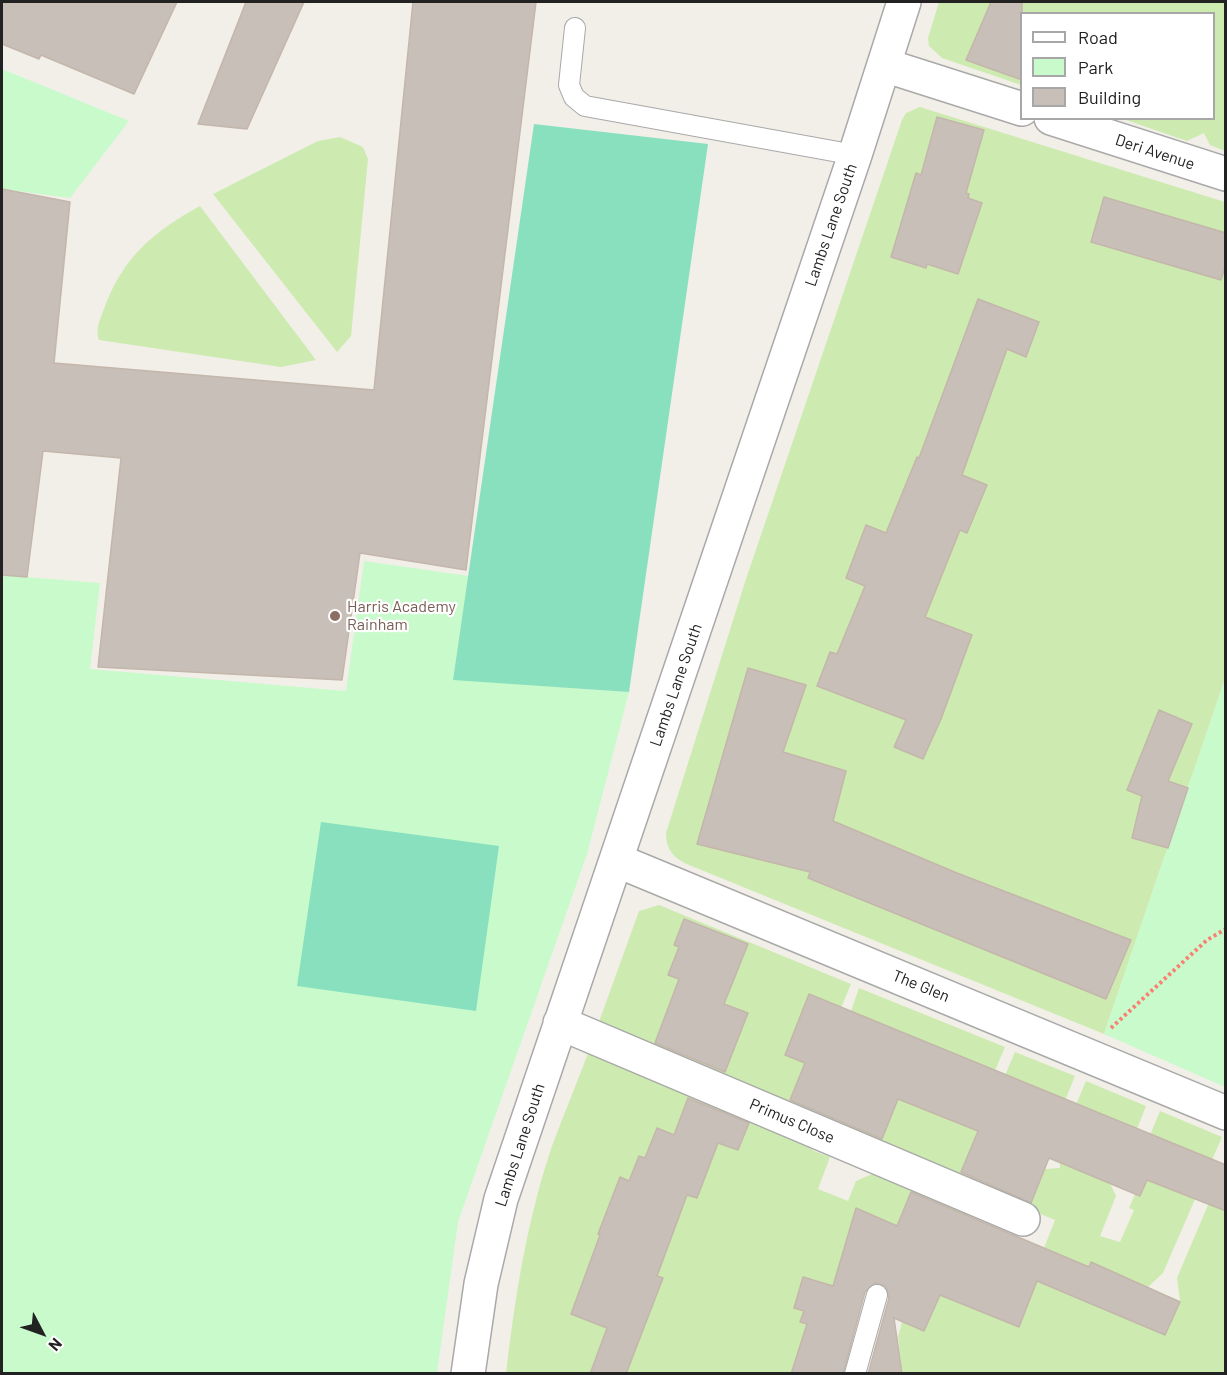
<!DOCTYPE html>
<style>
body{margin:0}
#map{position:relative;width:1227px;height:1375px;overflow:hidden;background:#f2efe9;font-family:Barlow,sans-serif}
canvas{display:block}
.frame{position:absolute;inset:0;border:3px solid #222;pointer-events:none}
.legend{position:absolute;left:1020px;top:12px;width:195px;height:108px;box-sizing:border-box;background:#fff;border:2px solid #a7a7a7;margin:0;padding:8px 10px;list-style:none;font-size:18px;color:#222}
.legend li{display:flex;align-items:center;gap:12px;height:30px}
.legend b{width:30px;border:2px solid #a7a7a7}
.north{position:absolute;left:12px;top:1303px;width:60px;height:60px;-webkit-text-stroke:4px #fff;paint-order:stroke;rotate:131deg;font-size:16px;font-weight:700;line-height:24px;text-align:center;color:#222}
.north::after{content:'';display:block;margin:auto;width:21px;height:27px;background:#222;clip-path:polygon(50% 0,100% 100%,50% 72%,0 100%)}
</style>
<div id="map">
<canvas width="1227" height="1375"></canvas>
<div class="frame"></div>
<ul class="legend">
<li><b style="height:8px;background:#fff"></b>Road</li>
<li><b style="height:16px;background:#c8facc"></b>Park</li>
<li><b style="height:16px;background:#c7bfb8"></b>Building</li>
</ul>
<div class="north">N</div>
</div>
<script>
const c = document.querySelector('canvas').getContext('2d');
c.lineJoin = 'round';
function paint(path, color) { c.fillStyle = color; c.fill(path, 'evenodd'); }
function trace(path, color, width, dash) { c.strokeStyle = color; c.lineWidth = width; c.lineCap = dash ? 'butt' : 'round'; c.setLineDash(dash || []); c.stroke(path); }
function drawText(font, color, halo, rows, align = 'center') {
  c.font = font + ' Barlow,sans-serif'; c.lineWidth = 4.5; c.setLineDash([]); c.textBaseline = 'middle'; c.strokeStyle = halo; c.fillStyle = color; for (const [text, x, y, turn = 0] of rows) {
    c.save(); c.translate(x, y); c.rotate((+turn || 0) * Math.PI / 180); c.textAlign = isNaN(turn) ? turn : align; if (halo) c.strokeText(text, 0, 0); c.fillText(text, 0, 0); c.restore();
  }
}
const grass = new Path2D(`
 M 939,2 L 1225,2 L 1225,151 L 1210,145 L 1204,133 L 1187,141 L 1123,119 L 1214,118 L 1214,14 L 1022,14 L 1021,85 L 942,58 L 929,46 L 928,38 Z
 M 920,107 L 1225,202 L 1225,679 L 1104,1034 L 689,865 C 674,859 666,850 666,833 L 746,579 L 902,120 L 906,113 Z
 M 340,137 L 363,147 L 368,159 L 351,336 L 337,352 L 213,194 L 318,141 Z
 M 200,206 L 316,360 L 281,367 L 99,340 C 95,329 100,320 104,309 C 122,258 154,231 200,206 Z
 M 659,905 L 851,984 L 825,1047 L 851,1011 L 859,988 L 1005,1047 L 971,1128 L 977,1131 L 971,1148 L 986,1155 L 988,1115 L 1015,1052 L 1075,1076 L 1049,1140 L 1042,1176 L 1045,1169 L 1060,1168 L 1059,1145 L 1086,1081 L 1146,1106 L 1121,1170 L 1110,1183 L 1116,1196 L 1100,1236 L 1120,1242 L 1134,1210 L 1129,1208 L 1142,1178 L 1134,1174 L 1160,1111 L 1222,1137 L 1163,1273 L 1148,1287 L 1180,1301 L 1177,1278 L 1225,1165 L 1225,1373 L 902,1373 L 898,1337 L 902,1322 L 886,1314 L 898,1286 L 840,1263 L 808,1373 L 506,1374 C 515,1296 527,1220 552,1146 C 564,1113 578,1081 590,1048 L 769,1119 L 814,1151 L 830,1157 L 818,1189 L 848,1201 L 856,1181 L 877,1172 L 975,1212 L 958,1251 L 1044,1248 L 1055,1220 L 596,1030 L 639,911 Z`);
const park = new Path2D(`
 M 2,69 L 129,121 L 70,198 L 2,189 Z
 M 364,561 L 469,576 L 453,679 L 629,692 L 587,854 L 458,1222 L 437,1373 L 2,1373 L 2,575 L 100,583 L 90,669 L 346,691 Z
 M 1225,679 L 1225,1087 L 1104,1034 Z`);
const pitch = new Path2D(`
 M 534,124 L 708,144 L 629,692 L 453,680 Z
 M 321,822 L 499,846 L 476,1011 L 297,986 Z`);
const building = new Path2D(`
 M 2,2 L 177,2 L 134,94 L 41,55 L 39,59 L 2,44 Z
 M 246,2 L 304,2 L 247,129 L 198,124 Z
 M 413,2 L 536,2 L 466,570 L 360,553 L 342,680 L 98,667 L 121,458 L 43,451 L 27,577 L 2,575 L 2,189 L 70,202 L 54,363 L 374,390 Z
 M 991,2 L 1022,2 L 1022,80 L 966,60 Z
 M 937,117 L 984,130 L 966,193 L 969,194 L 968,198 L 982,203 L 958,274 L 927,264 L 926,268 L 891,257 L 916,173 L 921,175 Z
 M 1104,197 L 1226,233 L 1226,264 L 1221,280 L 1091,242 Z
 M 978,299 L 1039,322 L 1026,357 L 1007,349 L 962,475 L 987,485 L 967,533 L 960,530 L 925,617 L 972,635 L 941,719 L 923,759 L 894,747 L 906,720 L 817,686 L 830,652 L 837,654 L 865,586 L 846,578 L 866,525 L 886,533 L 917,457 L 919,458 Z
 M 748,668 L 806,685 L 783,752 L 846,771 L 833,821 L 957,873 L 1131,940 L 1106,999 L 808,878 L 810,872 L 697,844 Z
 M 1159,710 L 1192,724 L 1168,781 L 1188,788 L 1168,848 L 1132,838 L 1142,796 L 1127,790 Z
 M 684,919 L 748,944 L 724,1004 L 748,1013 L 725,1072 L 655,1043 L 679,979 L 668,975 L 679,947 L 674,945 Z
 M 809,994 L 1226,1165 L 1226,1211 L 1147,1180 L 1140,1196 L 1049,1158 L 1031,1203 L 961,1172 L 978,1131 L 898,1099 L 882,1139 L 790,1100 L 805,1063 L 785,1055 Z
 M 688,1098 L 749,1123 L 738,1150 L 718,1143 L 697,1198 L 687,1195 L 657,1276 L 663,1278 L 626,1374 L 590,1374 L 607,1328 L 571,1314 L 600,1235 L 598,1234 L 620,1177 L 629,1181 L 639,1156 L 645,1158 L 657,1128 L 674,1135 Z
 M 911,1192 L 1089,1267 L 1091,1262 L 1180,1302 L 1165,1335 L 1037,1281 L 1019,1327 L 940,1295 L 924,1331 L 894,1318 L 902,1374 L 868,1374 L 889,1298 L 885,1286 L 875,1283 L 865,1292 L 843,1374 L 791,1374 L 807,1324 L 800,1322 L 804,1311 L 794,1308 L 803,1277 L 833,1286 L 856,1208 L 897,1226 Z`);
const path = new Path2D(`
 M 1111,1028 L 1207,940 L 1226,929`);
const service = new Path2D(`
 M 575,28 L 569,85 L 574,97 L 585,106 L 855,155
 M 855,1374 L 877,1295`);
const minor = new Path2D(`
 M 884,65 L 1022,109
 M 1051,118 L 1226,174
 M 616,860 L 1226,1113
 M 560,1023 L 1023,1219
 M 468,1374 L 481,1284 L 501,1199 L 855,155 L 904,2`);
const markers = [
 [335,616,6,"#8d6e63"]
];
const streetNames = [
 ["Deri Avenue",1155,152,18],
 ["Lambs Lane South",831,225,-71],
 ["Lambs Lane South",676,685,-71],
 ["The Glen",921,986,22],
 ["Primus Close",792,1121,23],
 ["Lambs Lane South",520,1145,-72]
];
const educationNames = [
 ["Harris Academy",347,607],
 ["Rainham",347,625]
];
paint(grass, '#cdebb0');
paint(park, '#c8facc');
paint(pitch, '#88e0be');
paint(building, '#c7bfb8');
trace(building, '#c4b6ab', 1.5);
trace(service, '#a9a9a9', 22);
trace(minor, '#a9a9a9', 36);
trace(path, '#fa8072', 4, [3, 3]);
trace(service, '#fff', 20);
trace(minor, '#fff', 33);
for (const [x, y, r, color] of markers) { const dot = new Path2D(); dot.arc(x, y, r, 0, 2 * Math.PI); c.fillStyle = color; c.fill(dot); trace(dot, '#fff', 2); }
drawText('16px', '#222', '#fff', streetNames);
drawText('16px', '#785e54', '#fff', educationNames, 'left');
</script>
